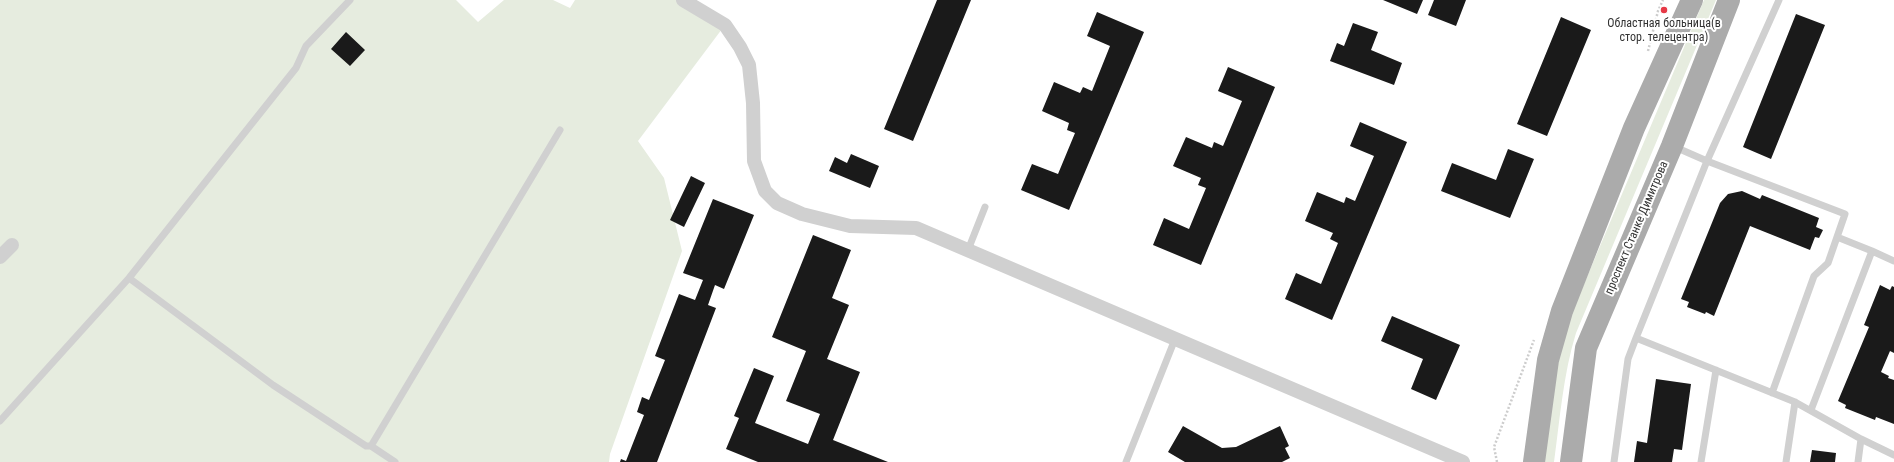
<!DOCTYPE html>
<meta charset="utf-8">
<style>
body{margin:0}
canvas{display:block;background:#fff}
</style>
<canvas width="1894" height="462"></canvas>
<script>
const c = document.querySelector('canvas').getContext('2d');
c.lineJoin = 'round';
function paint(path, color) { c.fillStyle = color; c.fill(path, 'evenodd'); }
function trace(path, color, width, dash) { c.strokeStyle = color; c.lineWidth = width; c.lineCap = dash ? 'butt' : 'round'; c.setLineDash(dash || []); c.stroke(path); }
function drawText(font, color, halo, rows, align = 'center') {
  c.font = font + ' "Roboto Condensed",sans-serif'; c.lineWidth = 4; c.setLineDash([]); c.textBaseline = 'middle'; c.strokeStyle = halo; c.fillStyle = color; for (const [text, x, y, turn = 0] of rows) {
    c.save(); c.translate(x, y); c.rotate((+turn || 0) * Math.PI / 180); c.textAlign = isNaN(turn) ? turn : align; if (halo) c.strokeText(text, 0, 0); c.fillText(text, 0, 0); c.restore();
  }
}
const green = new Path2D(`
 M 0,0 L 456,0 L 478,22 L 504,0 L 553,0 L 570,8 L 575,0 L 680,0 L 725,25 L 638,141 L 664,178 L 682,251 L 610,454 L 609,462 L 0,462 Z
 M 1704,0 L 1716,0 L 1576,333 C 1563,375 1560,419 1554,462 L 1541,462 L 1562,336 Z`);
const building = new Path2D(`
 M 937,0 L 971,0 L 913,141 L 884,129 Z
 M 1383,0 L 1423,0 L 1417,14 Z
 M 1434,0 L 1466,0 L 1456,26 L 1428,15 Z
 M 1097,12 L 1144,32 L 1069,210 L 1021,190 L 1032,164 L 1058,174 L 1075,133 L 1067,130 L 1069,123 L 1042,111 L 1054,82 L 1080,93 L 1083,87 L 1092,91 L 1110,46 L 1087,36 Z
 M 1796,14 L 1825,25 L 1771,159 L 1743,147 Z
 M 1561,17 L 1591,30 L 1547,136 L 1517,124 Z
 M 1353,23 L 1378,32 L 1371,50 L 1402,63 L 1394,85 L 1330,61 L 1337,43 L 1344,46 Z
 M 346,32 L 365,50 L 350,66 L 331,49 Z
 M 1228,67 L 1275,87 L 1201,265 L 1153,245 L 1164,218 L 1189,229 L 1206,188 L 1198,185 L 1201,178 L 1173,166 L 1186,137 L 1212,148 L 1214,142 L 1223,146 L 1242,101 L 1218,91 Z
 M 1360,122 L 1407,142 L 1332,320 L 1285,299 L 1296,273 L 1321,284 L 1338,243 L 1330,239 L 1333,233 L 1305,221 L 1317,192 L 1344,203 L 1346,197 L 1355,201 L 1374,156 L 1350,146 Z
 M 1508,149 L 1534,159 L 1510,218 L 1441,191 L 1452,163 L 1496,180 Z
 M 851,154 L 879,166 L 870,188 L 829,171 L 835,157 L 847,163 Z
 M 691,176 L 705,183 L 684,227 L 670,220 Z
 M 1742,191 L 1760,199 L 1762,195 L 1819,218 L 1816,227 L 1823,230 L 1819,238 L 1815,237 L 1810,250 L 1750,226 L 1714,316 L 1706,312 L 1705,314 L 1687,307 L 1689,302 L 1681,299 L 1720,203 L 1728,194 Z
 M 713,199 L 754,215 L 724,289 L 715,285 L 708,305 L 716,308 L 657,462 L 620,462 L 621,459 L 626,461 L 644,415 L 637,412 L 642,397 L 649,400 L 665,360 L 655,356 L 679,294 L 695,300 L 703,280 L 683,273 Z
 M 813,235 L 851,250 L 832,298 L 849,305 L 827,359 L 860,372 L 833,440 L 888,462 L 758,462 L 726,449 L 739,418 L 734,416 L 754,368 L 774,376 L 755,423 L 808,444 L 820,414 L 786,401 L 806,351 L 772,337 Z
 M 1880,285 L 1890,290 L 1892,286 L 1894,287 L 1894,353 L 1890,351 L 1881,372 L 1889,376 L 1888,378 L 1894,380 L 1894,424 L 1876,417 L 1875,420 L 1845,408 L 1846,405 L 1838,401 L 1869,327 L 1864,325 Z
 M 1392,316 L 1460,345 L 1436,400 L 1411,389 L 1423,359 L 1381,341 Z
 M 1656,379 L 1691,384 L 1682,450 L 1674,449 L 1672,462 L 1634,462 L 1637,441 L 1647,443 Z
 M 1183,426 L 1222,448 L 1236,447 L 1280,426 L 1289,446 L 1285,448 L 1290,458 L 1282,462 L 1185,462 L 1168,452 Z
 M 1812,450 L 1836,453 L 1835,462 L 1810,462 Z`);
const path = new Path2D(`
 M 1648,51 L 1658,11 L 1663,0
 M 1497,462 L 1494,447 L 1534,340`);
const lane = new Path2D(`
 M 1837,237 L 1872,251
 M 968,250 L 985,207
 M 129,278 L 273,385 L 366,446 L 371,446 L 395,462
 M 1636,338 L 1707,161 L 1675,147
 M 1772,393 L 1814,276 L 1828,263 L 1845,214 L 1707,161 L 1779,0
 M 1811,410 L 1872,251 L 1894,261
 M 0,421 L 129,278 L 296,68 L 306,46 L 350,0
 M 1861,439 L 1894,455
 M 371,446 L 560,130
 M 1126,462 L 1175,339
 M 1614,462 L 1628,359 L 1636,338 L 1795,402 L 1861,439 L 1858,462
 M 1701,462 L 1716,370
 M 1786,462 L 1795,402`);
const street = new Path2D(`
 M 683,0 L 725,25 L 740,47 L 749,65 L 753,103 L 754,161 L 765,191 L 777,203 L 802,214 L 850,226 L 916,228 L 1463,462
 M 0,257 L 12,245`);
const primary = new Path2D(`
 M 1534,462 L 1548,360 L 1562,311 L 1634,128 L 1692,0
 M 1571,462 L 1586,348 L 1672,146 L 1729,0`);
const markers = [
 [1664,10,4,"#e63946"]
];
const poiNames = [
 ["Областная больница(в",1664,24],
 ["стор. телецентра)",1664,38]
];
const streetNames = [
 ["проспект Станке Димитрова",1637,228,-67]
];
paint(green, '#e6ecdf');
paint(building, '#1a1a1a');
trace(path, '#cdcdcd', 2.5, [2, 2]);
trace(lane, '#d0d0d0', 7);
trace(street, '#d0d0d0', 14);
trace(primary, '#ababab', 22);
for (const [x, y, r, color] of markers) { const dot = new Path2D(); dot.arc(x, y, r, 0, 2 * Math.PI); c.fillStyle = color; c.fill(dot); trace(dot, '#fff', 1.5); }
drawText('12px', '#333', '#fff', poiNames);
drawText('12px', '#333', '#fff', streetNames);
</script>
